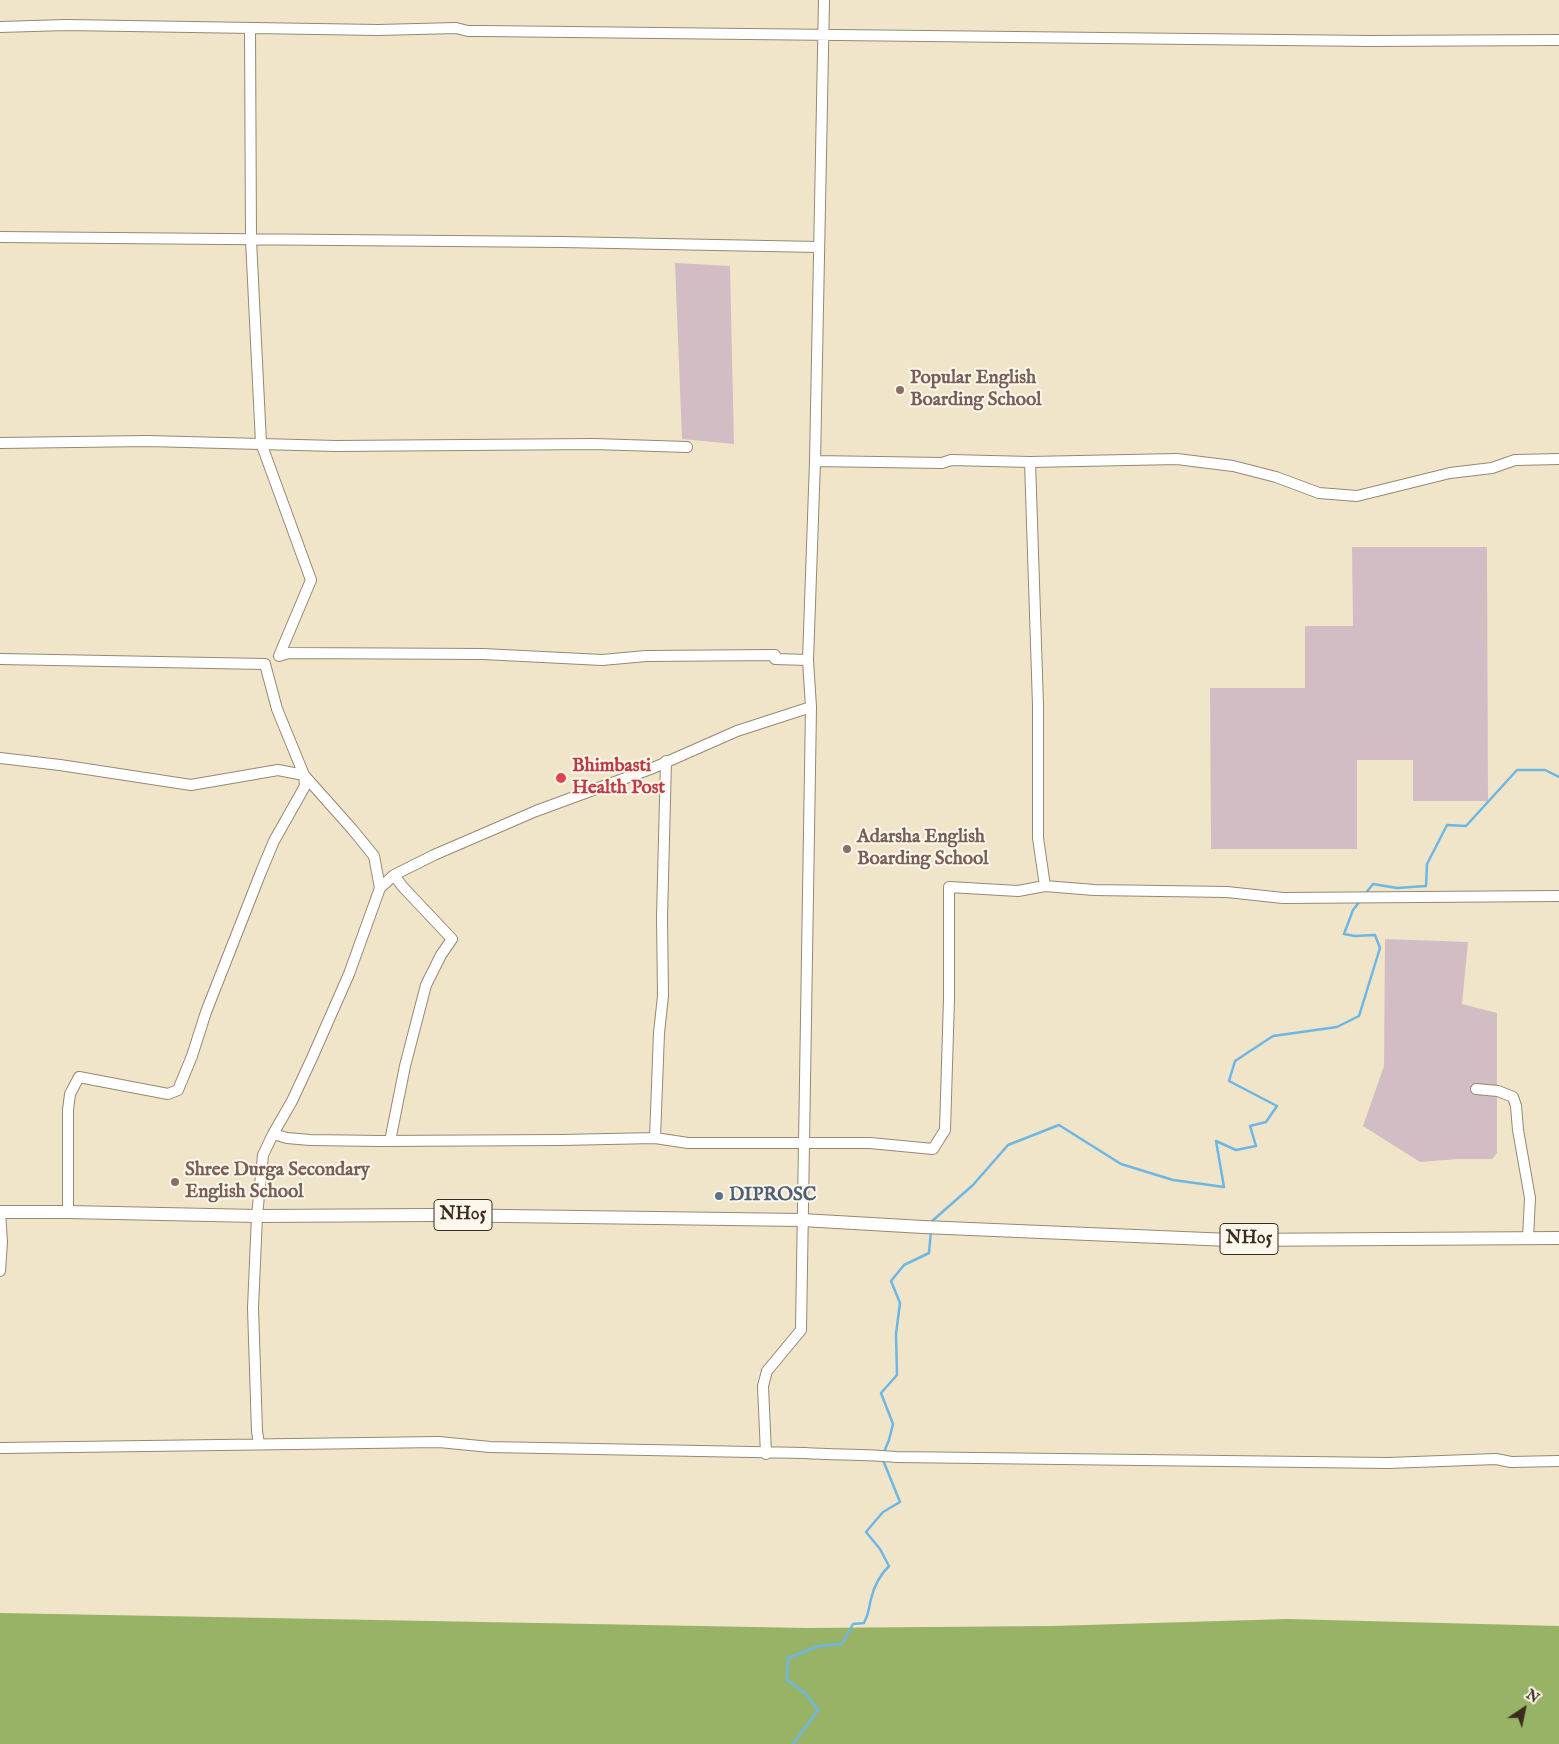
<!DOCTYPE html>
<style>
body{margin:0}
#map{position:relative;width:1559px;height:1744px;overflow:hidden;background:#f0e5c9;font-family:"IM FELL English",serif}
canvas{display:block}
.north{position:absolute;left:1499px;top:1684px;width:50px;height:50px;-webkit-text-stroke:4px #fbf7ec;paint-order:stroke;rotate:34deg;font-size:14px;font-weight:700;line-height:20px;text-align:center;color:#3b2a1e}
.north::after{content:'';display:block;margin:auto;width:18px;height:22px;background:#3b2a1e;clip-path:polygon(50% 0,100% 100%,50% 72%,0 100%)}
</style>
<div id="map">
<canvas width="1559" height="1744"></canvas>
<div class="north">N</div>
</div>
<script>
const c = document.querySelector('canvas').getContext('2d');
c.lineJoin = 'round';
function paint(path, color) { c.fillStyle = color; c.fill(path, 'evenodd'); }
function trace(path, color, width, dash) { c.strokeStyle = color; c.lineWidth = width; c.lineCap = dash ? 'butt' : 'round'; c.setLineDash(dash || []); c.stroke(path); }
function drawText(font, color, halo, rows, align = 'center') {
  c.font = font + ' "IM FELL English",serif'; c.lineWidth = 4; c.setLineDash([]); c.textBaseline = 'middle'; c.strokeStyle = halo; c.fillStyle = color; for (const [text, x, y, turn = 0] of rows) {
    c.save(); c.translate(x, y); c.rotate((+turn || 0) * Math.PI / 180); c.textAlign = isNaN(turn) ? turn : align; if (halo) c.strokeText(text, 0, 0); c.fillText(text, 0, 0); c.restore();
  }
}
const industrial = new Path2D(`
 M 675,263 L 730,266 L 734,444 L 682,439 Z
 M 1352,547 L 1487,547 L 1488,801 L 1413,801 L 1413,760 L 1357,760 L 1357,849 L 1211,849 L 1210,688 L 1305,688 L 1305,626 L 1353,626 Z
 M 1385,939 L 1468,942 L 1462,1004 L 1497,1013 L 1497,1153 L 1492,1159 L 1458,1159 L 1420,1162 L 1363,1126 L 1384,1066 Z`);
const forest = new Path2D(`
 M 0,1613 L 807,1628 L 1052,1626 L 1287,1619 L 1559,1626 L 1559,1744 L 0,1744 Z`);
const stream = new Path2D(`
 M 1365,894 L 1373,884 L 1397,888 L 1426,886 L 1427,864 L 1447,825 L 1466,826 L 1517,770 L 1545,770 L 1559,777
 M 931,1222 L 973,1185 L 1008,1145 L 1059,1125 L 1121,1164 L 1173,1180 L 1224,1187 L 1216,1141 L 1236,1150 L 1256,1146 L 1250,1126 L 1266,1122 L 1277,1106 L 1229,1081 L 1235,1061 L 1273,1036 L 1337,1027 L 1359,1016 L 1380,948 L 1375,935 L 1355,936 L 1344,934 L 1353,910 L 1360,901
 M 884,1452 L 889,1440 L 893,1424 L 881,1393 L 897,1375 L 896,1334 L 900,1303 L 891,1281 L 904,1265 L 929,1253 L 931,1230
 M 793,1744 L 818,1710 L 805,1693 L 787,1680 L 788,1658 L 819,1646 L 842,1644 L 853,1624 L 864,1623 C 870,1611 868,1610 871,1599 C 874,1586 880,1575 889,1566 L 880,1549 L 866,1532 L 883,1512 L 900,1502 L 883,1460`);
const minor = new Path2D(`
 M 0,27 L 66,25 L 378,30 L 456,28 L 468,31 L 481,31 L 1370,41 L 1559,40
 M 250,28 L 251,240 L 261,443 L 311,580 L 279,656 L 289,653 L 483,654 L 602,660 L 646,656 L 775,655 L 775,659 L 808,660
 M 0,237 L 562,242 L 818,247
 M 0,443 L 148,441 L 336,446 L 594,444 L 687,447
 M 815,461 L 942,463 L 951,460 L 1030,462 L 1177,459 L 1233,466 L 1276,477 L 1319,493 L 1357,496 L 1450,473 L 1492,468 L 1515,460 L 1559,459
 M 0,659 L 265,664 L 277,709 L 304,775 L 352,829 L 374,856 L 380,888
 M 0,758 L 60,765 L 191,785 L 278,770 L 304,775 L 305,786 L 274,841 L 261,872 L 206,1012 L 192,1056 L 178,1090 L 168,1094 L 79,1077 L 70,1094 L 68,1110 L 68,1212
 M 1045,886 L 1094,890 L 1227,892 L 1283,898 L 1559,896
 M 1476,1089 L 1498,1091 L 1513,1097 L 1516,1106 L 1518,1130 L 1530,1198 L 1528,1238
 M 273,1134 L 287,1138 L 310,1140 L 380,1141 L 561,1140 L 655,1138 L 688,1143 L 870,1143 L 933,1149 L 945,1130 L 949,999 L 949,887 L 1018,891 L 1045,886 L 1038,838 L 1038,705 L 1030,462
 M 655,1138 L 659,1033 L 663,996 L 662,917 L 666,761
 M 390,1141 L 405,1066 L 426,985 L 441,955 L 452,939 L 402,886 L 394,875
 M 0,1212 L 2,1242 L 0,1271
 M 259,1444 L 257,1431 L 253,1308 L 257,1216 L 263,1155 L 273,1134 L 292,1101 L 312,1058 L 349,974 L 380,888 L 394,875 L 434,855 L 536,811 L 653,768 L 737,731 L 811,707
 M 0,1448 L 439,1442 L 490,1447 L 805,1453 C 835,1455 865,1454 896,1457 L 1388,1463 L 1496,1459 L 1511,1462 L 1559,1461
 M 766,1454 L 763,1386 L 767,1371 L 801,1330 L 811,707 L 808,660 L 815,461 L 824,0`);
const major = new Path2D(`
 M 0,1212 L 68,1212 L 257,1216 L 433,1215 L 802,1220 L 923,1227 L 1230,1240 L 1559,1238`);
const markers = [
 [900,390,5,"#8d6e63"],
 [561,778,6,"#e0444e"],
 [847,849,5,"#8d6e63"],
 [175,1182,5,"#8d6e63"],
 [719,1196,5,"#5c6f8a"]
];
const shields = [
 [463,1215,58],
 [1249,1239,58]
];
const shieldNames = [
 ["NH05",463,1215],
 ["NH05",1249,1239]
];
const educationNames = [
 ["Popular English",910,379],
 ["Boarding School",910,401],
 ["Adarsha English",857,838],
 ["Boarding School",857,860],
 ["Shree Durga Secondary",185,1171],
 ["English School",185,1193]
];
const healthNames = [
 ["Bhimbasti",572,767],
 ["Health Post",572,789]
];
const serviceNames = [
 ["DIPROSC",729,1196]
];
paint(industrial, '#d2bdc5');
paint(forest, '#98b365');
trace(stream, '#6cb7e5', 2.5);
trace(minor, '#968874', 12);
trace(major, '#968874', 14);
trace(minor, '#fff', 10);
trace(major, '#fff', 12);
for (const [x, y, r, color] of markers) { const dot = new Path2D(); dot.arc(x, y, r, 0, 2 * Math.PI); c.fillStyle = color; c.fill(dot); trace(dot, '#fbf7ec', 2); }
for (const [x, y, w] of shields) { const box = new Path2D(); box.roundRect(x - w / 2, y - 15.5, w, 31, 4); c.fillStyle = '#fbf7ec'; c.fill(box); trace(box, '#3b2a1e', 1); }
drawText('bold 18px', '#3b2a1e', null, shieldNames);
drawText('bold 19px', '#785e54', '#fbf7ec', educationNames, 'left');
drawText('bold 19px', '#be3a42', '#fbf7ec', healthNames, 'left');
drawText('bold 19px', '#4e5e75', '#fbf7ec', serviceNames, 'left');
</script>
